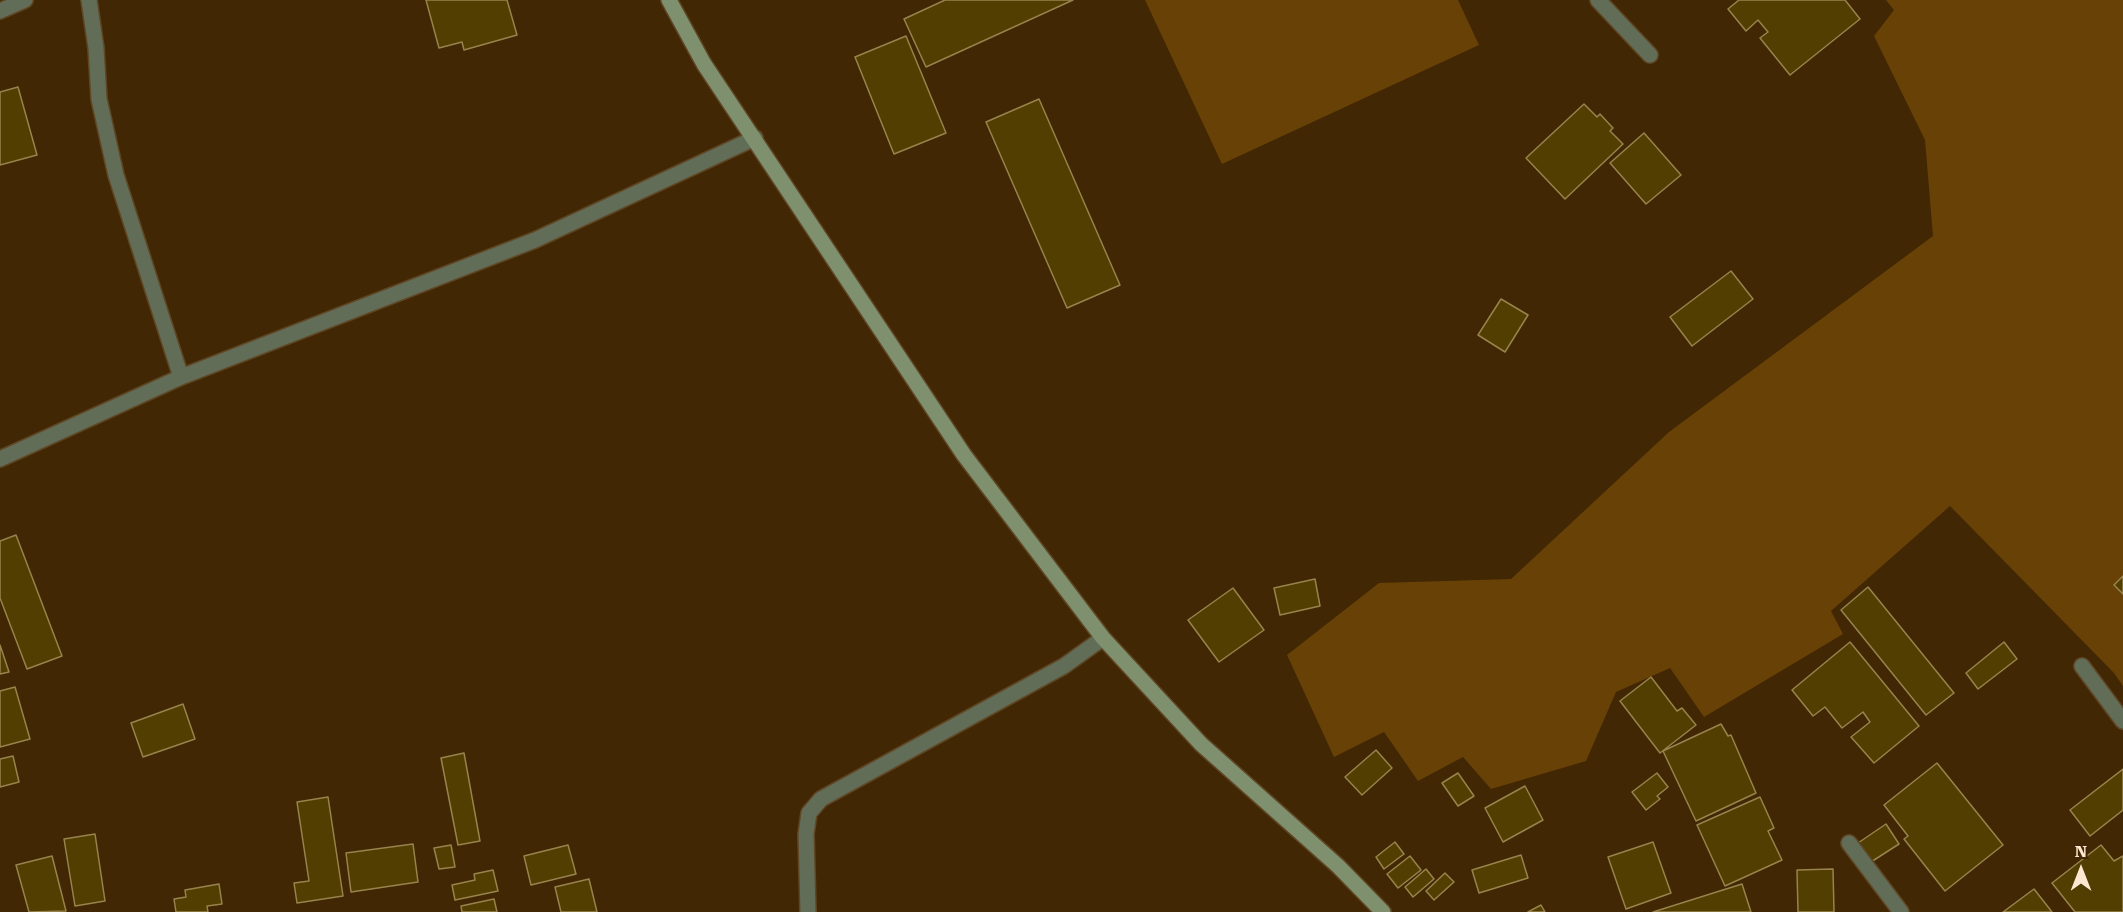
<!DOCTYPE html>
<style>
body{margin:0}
#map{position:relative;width:2123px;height:912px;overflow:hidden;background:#412703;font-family:"Roboto Serif",serif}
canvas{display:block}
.north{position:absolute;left:2051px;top:840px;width:60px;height:60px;-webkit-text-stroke:4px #412703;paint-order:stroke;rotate:0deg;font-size:16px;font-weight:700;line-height:24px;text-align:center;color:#fee8d1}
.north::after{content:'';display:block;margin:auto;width:21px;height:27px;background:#fee8d1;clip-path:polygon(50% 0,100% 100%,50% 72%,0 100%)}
</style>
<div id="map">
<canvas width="2123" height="912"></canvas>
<div class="north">N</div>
</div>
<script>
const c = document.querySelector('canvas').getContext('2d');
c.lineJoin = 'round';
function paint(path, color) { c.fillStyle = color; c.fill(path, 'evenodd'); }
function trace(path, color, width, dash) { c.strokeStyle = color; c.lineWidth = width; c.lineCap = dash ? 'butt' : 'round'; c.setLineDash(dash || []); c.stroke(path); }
const green = new Path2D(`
 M 1145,0 L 1458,0 L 1479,45 L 1222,164 Z
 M 1886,0 L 2123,0 L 2123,686 L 2114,673 L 1950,506 L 1831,611 L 1843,634 L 1704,717 L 1670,668 L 1616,692 L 1586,761 L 1491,789 L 1463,757 L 1418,781 L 1384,732 L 1334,757 L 1287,655 L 1379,583 L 1511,579 L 1669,432 L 1933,236 L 1925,140 L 1874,36 L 1894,10 Z`);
const building = new Path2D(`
 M 426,0 L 507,0 L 517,35 L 464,50 L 462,42 L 439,48 Z
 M 945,0 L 1073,0 L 926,67 L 904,19 Z
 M 1739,0 L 1845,0 L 1860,19 L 1790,75 L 1760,38 L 1768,32 L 1758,20 L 1746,31 L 1728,9 Z
 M 906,36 L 946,133 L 894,154 L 855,57 Z
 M 18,87 L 37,155 L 0,165 L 0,92 Z
 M 1039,99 L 1120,285 L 1067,308 L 986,122 Z
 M 1584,104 L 1597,117 L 1600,114 L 1613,128 L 1610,131 L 1623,144 L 1565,199 L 1526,158 Z
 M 1644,133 L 1681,175 L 1646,204 L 1610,163 Z
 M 1731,271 L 1753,299 L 1692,346 L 1670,317 Z
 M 1501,299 L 1528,315 L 1505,352 L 1478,335 Z
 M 16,535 L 62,656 L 27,669 L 0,598 L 0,541 Z
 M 2123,576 L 2123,594 L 2114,585 Z
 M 1315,579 L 1320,606 L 1280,615 L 1274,588 Z
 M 1868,587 L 1954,693 L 1926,715 L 1841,610 Z
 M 1233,588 L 1264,630 L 1219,662 L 1188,620 Z
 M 1850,642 L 1919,726 L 1874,763 L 1851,737 L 1870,722 L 1863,712 L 1842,728 L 1825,707 L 1813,716 L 1792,690 Z
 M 2004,642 L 2017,659 L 1978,689 L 1966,673 Z
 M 0,645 L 9,672 L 0,674 Z
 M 1651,677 L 1677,711 L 1682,708 L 1696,725 L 1660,753 L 1620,701 Z
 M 15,687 L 30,739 L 0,747 L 0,691 Z
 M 183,704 L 195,739 L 143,757 L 131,723 Z
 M 1721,724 L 1728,736 L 1731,735 L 1756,793 L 1696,821 L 1663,751 Z
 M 1376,750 L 1392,768 L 1362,795 L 1345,777 Z
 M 464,753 L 480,841 L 458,845 L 441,758 Z
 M 13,756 L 19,782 L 0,787 L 0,759 Z
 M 1937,763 L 2003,845 L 1945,891 L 1904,839 L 1908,836 L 1884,805 Z
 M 2123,769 L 2123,810 L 2090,836 L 2070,810 Z
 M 1458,773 L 1474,796 L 1458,806 L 1442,783 Z
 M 1657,773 L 1668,787 L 1657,796 L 1660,799 L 1646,810 L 1632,792 Z
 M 1525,786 L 1543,820 L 1503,842 L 1485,808 Z
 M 328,797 L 343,896 L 297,903 L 294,883 L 309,881 L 297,802 Z
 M 1760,797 L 1774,828 L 1768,831 L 1782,860 L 1725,886 L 1697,825 Z
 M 1886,824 L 1899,844 L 1871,862 L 1858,843 Z
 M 95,834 L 105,901 L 75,906 L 64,839 Z
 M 1395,842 L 1404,854 L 1384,869 L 1376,857 Z
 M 1653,842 L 1671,893 L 1626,909 L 1608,857 Z
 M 413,844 L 418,882 L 351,892 L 346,853 Z
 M 451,845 L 455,867 L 439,869 L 434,848 Z
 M 568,845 L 576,874 L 531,885 L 524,856 Z
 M 2101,845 L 2114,861 L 2123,856 L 2123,912 L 2075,912 L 2052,883 Z
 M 1521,855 L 1528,878 L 1479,893 L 1472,870 Z
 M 52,856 L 66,911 L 29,912 L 16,865 Z
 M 1410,856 L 1421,870 L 1398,888 L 1387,874 Z
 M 1426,869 L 1434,879 L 1413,897 L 1405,887 Z
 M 1833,869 L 1834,912 L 1798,912 L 1797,870 Z
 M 493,870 L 498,891 L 455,900 L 452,885 L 475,880 L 474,874 Z
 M 1445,873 L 1454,882 L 1434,900 L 1426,891 Z
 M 589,879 L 597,912 L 561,912 L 555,887 Z
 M 219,884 L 222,904 L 207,906 L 208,912 L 176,912 L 174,899 L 186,897 L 185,890 Z
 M 1742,884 L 1751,912 L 1653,912 Z
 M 2034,889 L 2052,912 L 2003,912 Z
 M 494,899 L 497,912 L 462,912 L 461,906 Z
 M 1541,905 L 1545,912 L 1528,912 Z`);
const street = new Path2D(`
 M 89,0 L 96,48 L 99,99 L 116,175 L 181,377
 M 1598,0 L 1650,55
 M 0,11 L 25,0
 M 0,459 L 181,377 L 535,240 L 755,138
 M 2082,666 L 2123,721
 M 1849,843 L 1901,912
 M 808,912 L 806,834 L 809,813 L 821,799 L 1064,666 L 1103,638`);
const secondary = new Path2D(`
 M 669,0 L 704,64 L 964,455 L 1103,638 L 1201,744 L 1338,866 L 1383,912`);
paint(green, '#684107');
paint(building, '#513e00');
trace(building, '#98834d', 1.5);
trace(street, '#5f4624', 18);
trace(secondary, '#5f4624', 18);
trace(street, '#626d58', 15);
trace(secondary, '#7f906e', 15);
</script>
